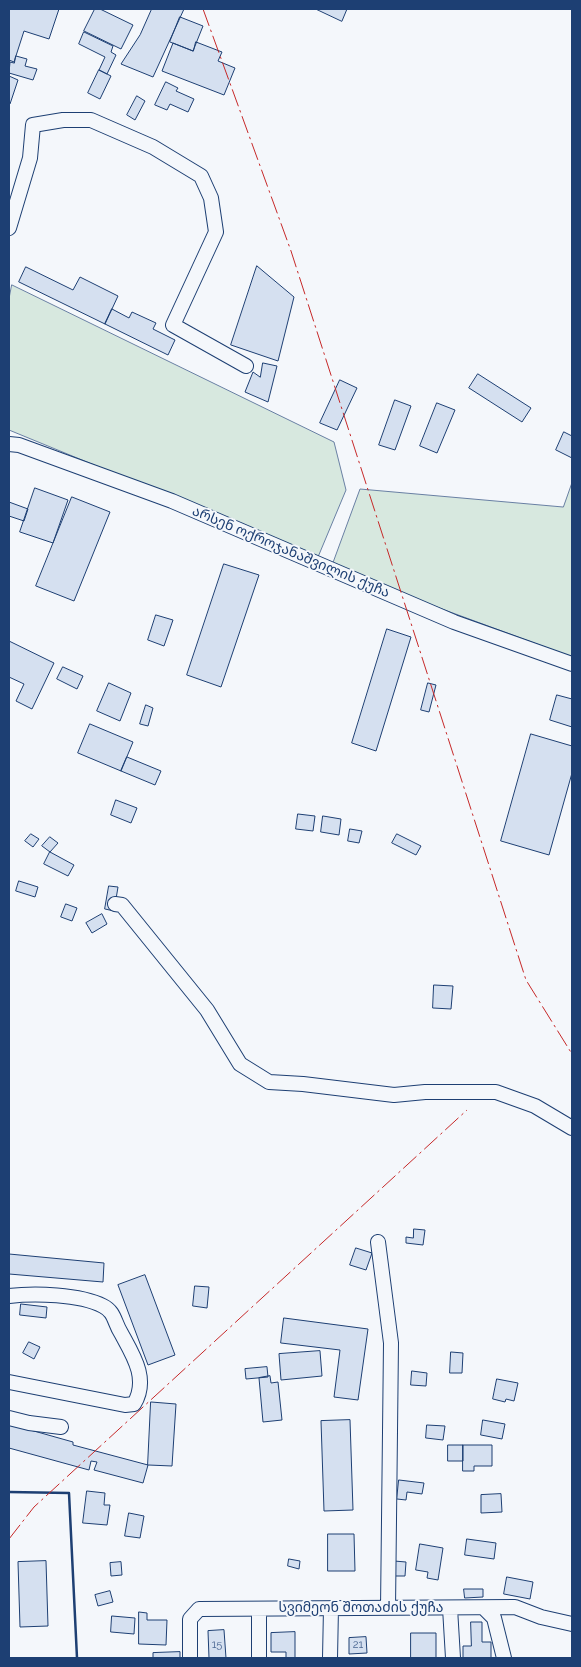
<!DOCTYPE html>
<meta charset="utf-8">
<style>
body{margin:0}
#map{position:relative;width:581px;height:1667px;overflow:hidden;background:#f4f7fb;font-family:Raleway,sans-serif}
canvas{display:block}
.frame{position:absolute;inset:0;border:10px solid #1d3f73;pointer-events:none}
</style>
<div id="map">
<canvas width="581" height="1667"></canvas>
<div class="frame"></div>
</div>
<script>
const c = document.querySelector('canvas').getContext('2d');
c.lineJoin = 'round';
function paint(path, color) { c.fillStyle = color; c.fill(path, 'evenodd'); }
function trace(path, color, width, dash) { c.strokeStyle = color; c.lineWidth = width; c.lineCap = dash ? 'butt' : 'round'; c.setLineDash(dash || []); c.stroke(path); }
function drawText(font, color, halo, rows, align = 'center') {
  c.font = font + ' Raleway,"Noto Sans Georgian",sans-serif'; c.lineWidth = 4; c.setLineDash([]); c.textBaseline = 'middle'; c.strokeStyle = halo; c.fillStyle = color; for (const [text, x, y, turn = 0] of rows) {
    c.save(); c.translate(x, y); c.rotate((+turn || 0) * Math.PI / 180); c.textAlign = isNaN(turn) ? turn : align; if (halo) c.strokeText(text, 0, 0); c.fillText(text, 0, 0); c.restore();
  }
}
const green = new Path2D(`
 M 12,285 L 334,442 L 346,490 L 318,557 L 9,430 L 9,299 Z
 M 572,483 L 572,657 L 331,568 L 360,489 L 563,507 Z`);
const building = new Path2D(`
 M 9,9 L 59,9 L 49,39 L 24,31 L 14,62 L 9,60 Z
 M 95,9 L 100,9 L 133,25 L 121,49 L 84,31 Z
 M 152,9 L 184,9 L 153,77 L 121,64 L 140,35 Z
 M 316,9 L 347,9 L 342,21 Z
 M 180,17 L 203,26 L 193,51 L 170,42 Z
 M 84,32 L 113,46 L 111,52 L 116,55 L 107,74 L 99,70 L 105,57 L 79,44 Z
 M 196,42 L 222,52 L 218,61 L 235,68 L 224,95 L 162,71 L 173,43 L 193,51 Z
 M 16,56 L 27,59 L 25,66 L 37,69 L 33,80 L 9,73 L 10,62 L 14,63 Z
 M 99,70 L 111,76 L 100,99 L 88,93 Z
 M 9,76 L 18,80 L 10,104 L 9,104 Z
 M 166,82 L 178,88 L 176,91 L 194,99 L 188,112 L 170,104 L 167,110 L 155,105 Z
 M 137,96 L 145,101 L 135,120 L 127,115 Z
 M 257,266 L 294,297 L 278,361 L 231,345 Z
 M 26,267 L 73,290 L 80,277 L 118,296 L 105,324 L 19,282 Z
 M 112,309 L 129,318 L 132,312 L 156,323 L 153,329 L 175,340 L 168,355 L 105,324 Z
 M 263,363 L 277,366 L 268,402 L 245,392 L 253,372 L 260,377 Z
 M 478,374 L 531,408 L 522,422 L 469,388 Z
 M 340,380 L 357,388 L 337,430 L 320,423 Z
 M 395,400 L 411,406 L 395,450 L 379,445 Z
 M 437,403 L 455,410 L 437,453 L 420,446 Z
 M 564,432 L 572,436 L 572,458 L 556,450 Z
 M 35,488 L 68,500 L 53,543 L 20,532 Z
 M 72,497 L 110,512 L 74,601 L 36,586 Z
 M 9,502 L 28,509 L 24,521 L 9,516 Z
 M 224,564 L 259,575 L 221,687 L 187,675 Z
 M 156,615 L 173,620 L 164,646 L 148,640 Z
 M 387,629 L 411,637 L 376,751 L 352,743 Z
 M 9,641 L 54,663 L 32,709 L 16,701 L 24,684 L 9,677 Z
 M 63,667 L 83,676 L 77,689 L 57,679 Z
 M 109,683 L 131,693 L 120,721 L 97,711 Z
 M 428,683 L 436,685 L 429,712 L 421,710 Z
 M 557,695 L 572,699 L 572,727 L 550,720 Z
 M 146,705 L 153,708 L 148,726 L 140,724 Z
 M 90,724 L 133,742 L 121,771 L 78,753 Z
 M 531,734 L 572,746 L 572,773 L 549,855 L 501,841 Z
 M 127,757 L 161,771 L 155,785 L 121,771 Z
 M 116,800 L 137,808 L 131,823 L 111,815 Z
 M 298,814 L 315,816 L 313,831 L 296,829 Z
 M 323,816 L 341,819 L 339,835 L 321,832 Z
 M 350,829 L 362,831 L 359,843 L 348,841 Z
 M 31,834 L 39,839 L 33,847 L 25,841 Z
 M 397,834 L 421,846 L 416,855 L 392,843 Z
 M 50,837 L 58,843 L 50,852 L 42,846 Z
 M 50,852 L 74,865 L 68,876 L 44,864 Z
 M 19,881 L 38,887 L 35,897 L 16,891 Z
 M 109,886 L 118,887 L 114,911 L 105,909 Z
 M 66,904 L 77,908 L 72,921 L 61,917 Z
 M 102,914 L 107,924 L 92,933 L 86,923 Z
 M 434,985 L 453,986 L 451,1009 L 433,1008 Z
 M 414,1229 L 425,1230 L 423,1245 L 406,1243 L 406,1237 L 413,1238 Z
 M 356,1248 L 372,1253 L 366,1270 L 350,1265 Z
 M 9,1254 L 104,1263 L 103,1282 L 9,1274 Z
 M 145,1275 L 175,1355 L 148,1365 L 118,1285 Z
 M 195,1286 L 209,1287 L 207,1308 L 193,1306 Z
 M 21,1304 L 47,1307 L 46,1318 L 20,1315 Z
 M 284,1318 L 368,1329 L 358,1400 L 334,1397 L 340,1350 L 281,1343 Z
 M 29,1342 L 40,1347 L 34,1359 L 23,1353 Z
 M 320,1351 L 322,1376 L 281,1380 L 279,1354 Z
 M 451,1352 L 463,1353 L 462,1373 L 450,1373 Z
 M 267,1367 L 268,1377 L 246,1379 L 245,1369 Z
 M 412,1371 L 427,1373 L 426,1386 L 411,1385 Z
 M 270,1376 L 271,1383 L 278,1382 L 282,1420 L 263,1422 L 259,1378 Z
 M 497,1379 L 518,1383 L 514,1401 L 506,1399 L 505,1402 L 493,1399 Z
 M 151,1402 L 176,1404 L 172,1466 L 148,1465 Z
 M 350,1420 L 353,1510 L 324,1511 L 321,1421 Z
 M 483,1420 L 505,1424 L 502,1439 L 481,1435 Z
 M 9,1424 L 73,1442 L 73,1445 L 148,1465 L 143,1483 L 94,1470 L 97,1462 L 91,1461 L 89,1470 L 9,1448 Z
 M 427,1425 L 445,1426 L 443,1440 L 426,1438 Z
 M 448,1445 L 463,1445 L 463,1461 L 448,1461 Z
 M 463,1445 L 492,1445 L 492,1466 L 474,1466 L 474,1471 L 463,1471 Z
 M 399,1480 L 424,1483 L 422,1494 L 407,1492 L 406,1500 L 397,1499 Z
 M 87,1491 L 105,1493 L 104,1505 L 110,1505 L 107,1525 L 83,1523 Z
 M 501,1494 L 502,1512 L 481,1513 L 481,1495 Z
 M 129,1513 L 144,1516 L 140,1538 L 125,1536 Z
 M 328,1534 L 354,1534 L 355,1571 L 328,1571 Z
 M 467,1539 L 496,1543 L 494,1559 L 465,1555 Z
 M 420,1544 L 443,1548 L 438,1580 L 427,1578 L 428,1572 L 416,1570 Z
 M 289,1559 L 300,1561 L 299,1569 L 288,1566 Z
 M 46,1561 L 48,1626 L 20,1627 L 18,1562 Z
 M 394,1561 L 406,1562 L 405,1576 L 394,1576 Z
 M 121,1562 L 122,1575 L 111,1576 L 110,1563 Z
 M 507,1577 L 533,1582 L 530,1599 L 504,1594 Z
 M 464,1589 L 483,1589 L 483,1597 L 465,1598 Z
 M 110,1591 L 113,1602 L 98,1606 L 95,1595 Z
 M 139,1612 L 147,1613 L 147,1620 L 167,1620 L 166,1645 L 139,1644 Z
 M 112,1616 L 135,1618 L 134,1634 L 111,1632 Z
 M 471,1622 L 482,1622 L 482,1642 L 491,1642 L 491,1658 L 463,1658 L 463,1646 L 471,1646 Z
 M 224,1630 L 226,1658 L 209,1658 L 208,1631 Z
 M 295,1632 L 295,1658 L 286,1658 L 286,1652 L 271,1652 L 271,1633 Z
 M 411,1633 L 436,1633 L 436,1658 L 411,1658 Z
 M 366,1637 L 367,1653 L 349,1654 L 349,1638 Z
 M 180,1652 L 180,1658 L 153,1658 L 153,1653 Z`);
const minor = new Path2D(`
 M 9,228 L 30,158 L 33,125 L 63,120 L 91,120 L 153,147 L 201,176 L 211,198 L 216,232 L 173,325 L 246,366
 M 9,444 L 19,445 L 172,501 L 454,622 L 572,664
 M 115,904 L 122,905 L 207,1010 L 240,1064 L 269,1082 L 303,1084 L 394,1095 L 425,1092 L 496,1092 L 535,1106 L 572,1128
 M 378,1242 L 391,1343 L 388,1608
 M 9,1296 C 34,1293 80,1294 103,1306 C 115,1312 114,1322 121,1333 C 133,1355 149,1379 134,1404 L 125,1405 L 9,1382
 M 9,1418 L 29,1423 L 61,1427
 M 450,1608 L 453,1658
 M 484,1608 L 494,1618 L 504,1658
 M 259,1609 L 259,1658
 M 190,1658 L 190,1619 L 199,1609 L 515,1607 L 541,1617 L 572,1624
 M 330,1658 L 331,1608`);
const wall = new Path2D(`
 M 9,1492 L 69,1493 L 77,1658`);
const power = new Path2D(`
 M 203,9 L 291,251 L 526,980 L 572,1054
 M 9,1539 L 34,1507 L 467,1110`);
const numberNames = [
 ["15",217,1645],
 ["21",358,1645]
];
const streetNames = [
 ["არსენ ოქროჯანაშვილის ქუჩა",291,552,23],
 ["სვიმეონ შოთაძის ქუჩა",361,1608]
];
paint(green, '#d7e8df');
trace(green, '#687fa3', 1);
paint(building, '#d5e0f0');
trace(building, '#1d3f73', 1);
trace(minor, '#1d3f73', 16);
trace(minor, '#f4f7fb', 14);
trace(wall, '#1d3f73', 2.5);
trace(power, '#c62828', 1, [18, 4, 2.5, 4]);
drawText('11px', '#4b6792', null, numberNames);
drawText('14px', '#1d3f73', '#f4f7fb', streetNames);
</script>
